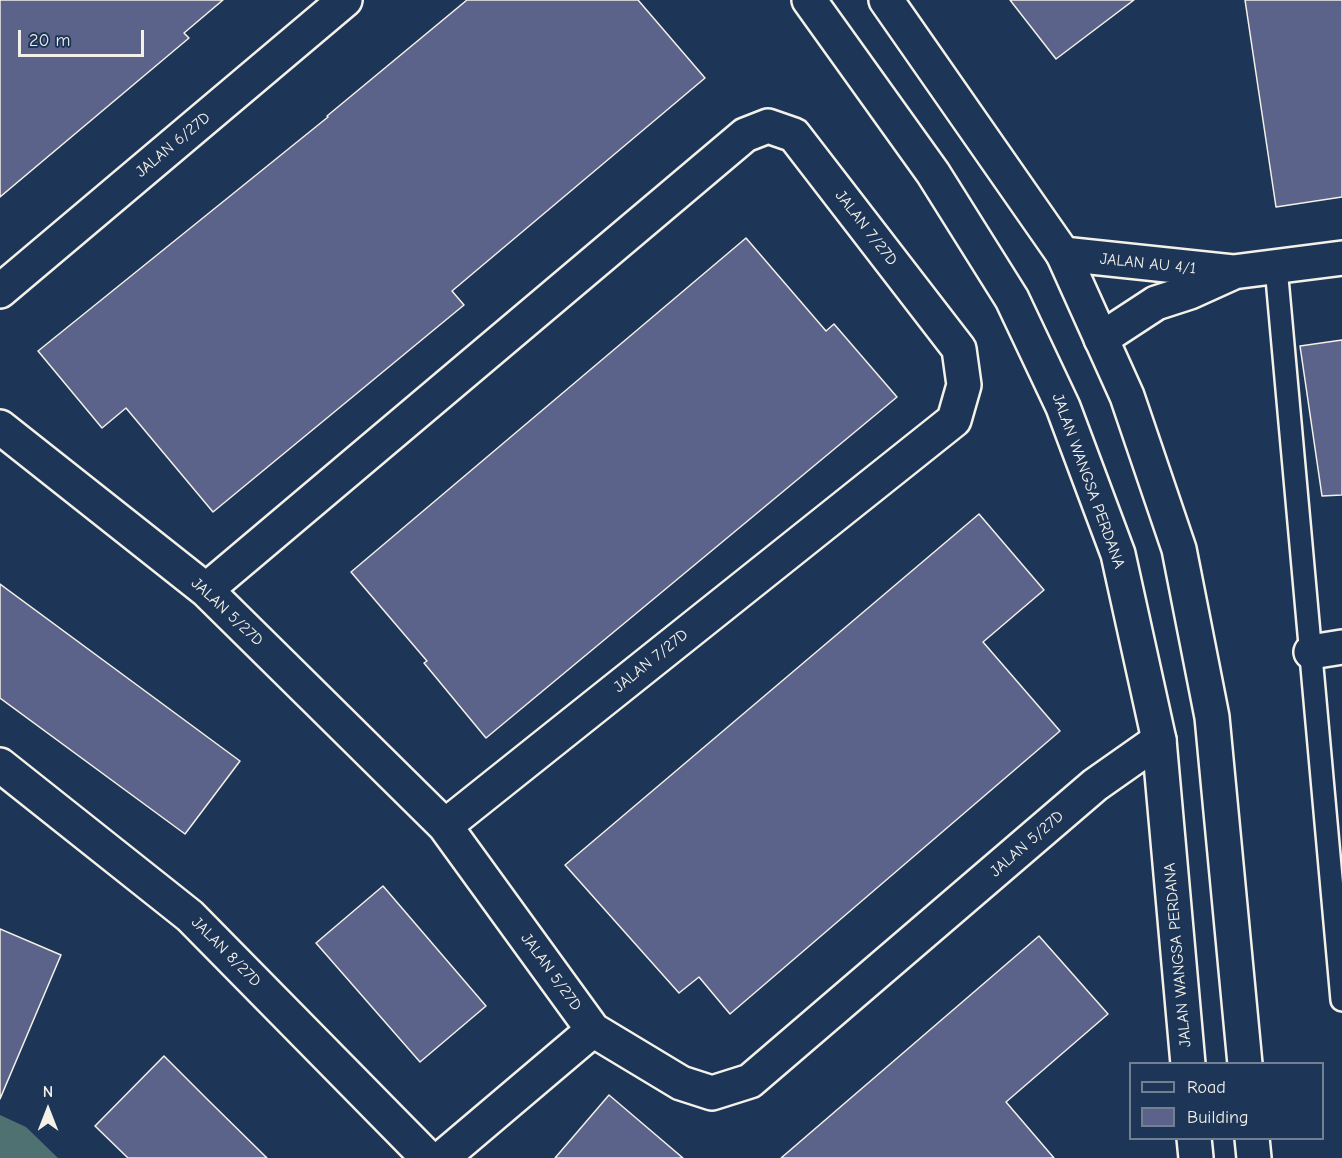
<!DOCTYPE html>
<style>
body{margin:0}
#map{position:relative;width:1342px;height:1158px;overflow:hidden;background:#1d3557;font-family:"Comic Neue",sans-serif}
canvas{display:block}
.legend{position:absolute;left:1129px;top:1062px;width:195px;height:78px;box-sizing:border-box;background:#1d3557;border:2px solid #738091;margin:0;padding:8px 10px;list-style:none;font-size:18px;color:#f4f1e8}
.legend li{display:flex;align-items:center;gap:12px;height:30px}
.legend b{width:30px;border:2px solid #738091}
.north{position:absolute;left:18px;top:1080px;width:60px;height:60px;-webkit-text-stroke:4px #1d3557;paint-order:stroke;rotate:0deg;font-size:16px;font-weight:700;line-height:24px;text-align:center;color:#f4f1e8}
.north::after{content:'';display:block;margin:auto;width:21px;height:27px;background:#f4f1e8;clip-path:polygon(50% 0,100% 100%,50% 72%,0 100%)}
.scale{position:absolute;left:18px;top:30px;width:126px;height:27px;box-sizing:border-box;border:3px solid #f4f1e8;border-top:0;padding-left:8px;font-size:18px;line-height:21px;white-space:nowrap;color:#f4f1e8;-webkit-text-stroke:4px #1d3557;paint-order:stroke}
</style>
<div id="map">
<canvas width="1342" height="1158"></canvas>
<ul class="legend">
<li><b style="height:8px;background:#1d3557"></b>Road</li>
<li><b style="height:16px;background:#5b638a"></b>Building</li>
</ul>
<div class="north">N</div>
<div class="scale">20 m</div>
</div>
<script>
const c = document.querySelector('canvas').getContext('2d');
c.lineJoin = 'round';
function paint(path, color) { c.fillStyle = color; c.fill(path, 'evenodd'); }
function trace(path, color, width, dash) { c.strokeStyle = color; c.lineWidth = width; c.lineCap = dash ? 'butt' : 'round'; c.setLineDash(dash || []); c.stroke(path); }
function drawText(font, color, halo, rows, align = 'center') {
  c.font = font + ' "Comic Neue",sans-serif'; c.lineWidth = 4.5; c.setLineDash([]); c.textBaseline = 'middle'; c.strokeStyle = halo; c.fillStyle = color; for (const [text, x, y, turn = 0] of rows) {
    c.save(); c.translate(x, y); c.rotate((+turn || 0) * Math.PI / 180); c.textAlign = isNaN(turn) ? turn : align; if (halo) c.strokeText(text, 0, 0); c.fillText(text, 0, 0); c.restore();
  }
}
const green = new Path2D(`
 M 0,1115 L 26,1127 L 58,1158 L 0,1158 Z`);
const building = new Path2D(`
 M 0,0 L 223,0 L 184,33 L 189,38 L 0,197 Z
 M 467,0 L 638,0 L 705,78 L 452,291 L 464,305 L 213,512 L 126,408 L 102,428 L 38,351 L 328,117 L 327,116 Z
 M 1010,0 L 1134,0 L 1056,59 Z
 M 1245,0 L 1342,0 L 1342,197 L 1276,207 Z
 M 746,238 L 826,331 L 834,324 L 897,397 L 486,738 L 424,663 L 427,661 L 351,572 Z
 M 1342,340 L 1342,495 L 1322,496 L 1300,346 Z
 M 979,514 L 1044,590 L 983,642 L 1060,731 L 730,1014 L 699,977 L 679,993 L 565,865 Z
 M 0,584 L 240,761 L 185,834 L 0,698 Z
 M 383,886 L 486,1006 L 420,1062 L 316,943 Z
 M 0,929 L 61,955 L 0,1099 Z
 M 1039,936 L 1108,1014 L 1006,1102 L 1054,1158 L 781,1158 Z
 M 164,1056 L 208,1100 L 267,1158 L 128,1158 L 95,1126 Z
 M 609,1095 L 683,1158 L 555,1158 Z`);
const lane = new Path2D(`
 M 1276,267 L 1342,1000`);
const street = new Path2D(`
 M 1063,254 L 1233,272 L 1342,258
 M 0,291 L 345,0
 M 1101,339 L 1156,303 L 1190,292 L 1232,273
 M 0,427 L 206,590 L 445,826 L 593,1030 L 681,1083 L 712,1093 L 750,1081 L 1095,785 L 1159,740
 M 206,590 L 745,135 L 768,126 L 794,135 L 959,349 L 964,385 L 954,420 L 445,826
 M 1311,652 L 1342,647
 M 0,765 L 190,916 L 428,1158
 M 442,1158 L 593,1030`);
const secondary = new Path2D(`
 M 809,0 L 933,173 L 1012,299 L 1063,407 L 1118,554 L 1159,740 L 1188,1064
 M 886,0 L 1063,254 L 1127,396 L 1179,549 L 1212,717 L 1245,1064
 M 1194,1138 L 1196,1158
 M 1252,1138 L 1254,1158`);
const streetNames = [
 ["JALAN 6/27D",173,145,-40],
 ["JALAN 7/27D",866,228,52],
 ["JALAN AU 4/1",1148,264,6],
 ["JALAN WANGSA PERDANA",1088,481,70],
 ["JALAN 5/27D",227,612,43],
 ["JALAN 7/27D",651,661,-39],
 ["JALAN 5/27D",1027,844,-41],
 ["JALAN 8/27D",226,952,45],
 ["JALAN WANGSA PERDANA",1178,955,-95],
 ["JALAN 5/27D",551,972,54]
];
paint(green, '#4f7172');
paint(building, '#5b638a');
trace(building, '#f4f1e8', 1.5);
trace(lane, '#f4f1e8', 26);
trace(street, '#f4f1e8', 38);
trace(secondary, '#f4f1e8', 38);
trace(lane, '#1d3557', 21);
trace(street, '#1d3557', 33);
trace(secondary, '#1d3557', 33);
drawText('16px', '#f4f1e8', '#1d3557', streetNames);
</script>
